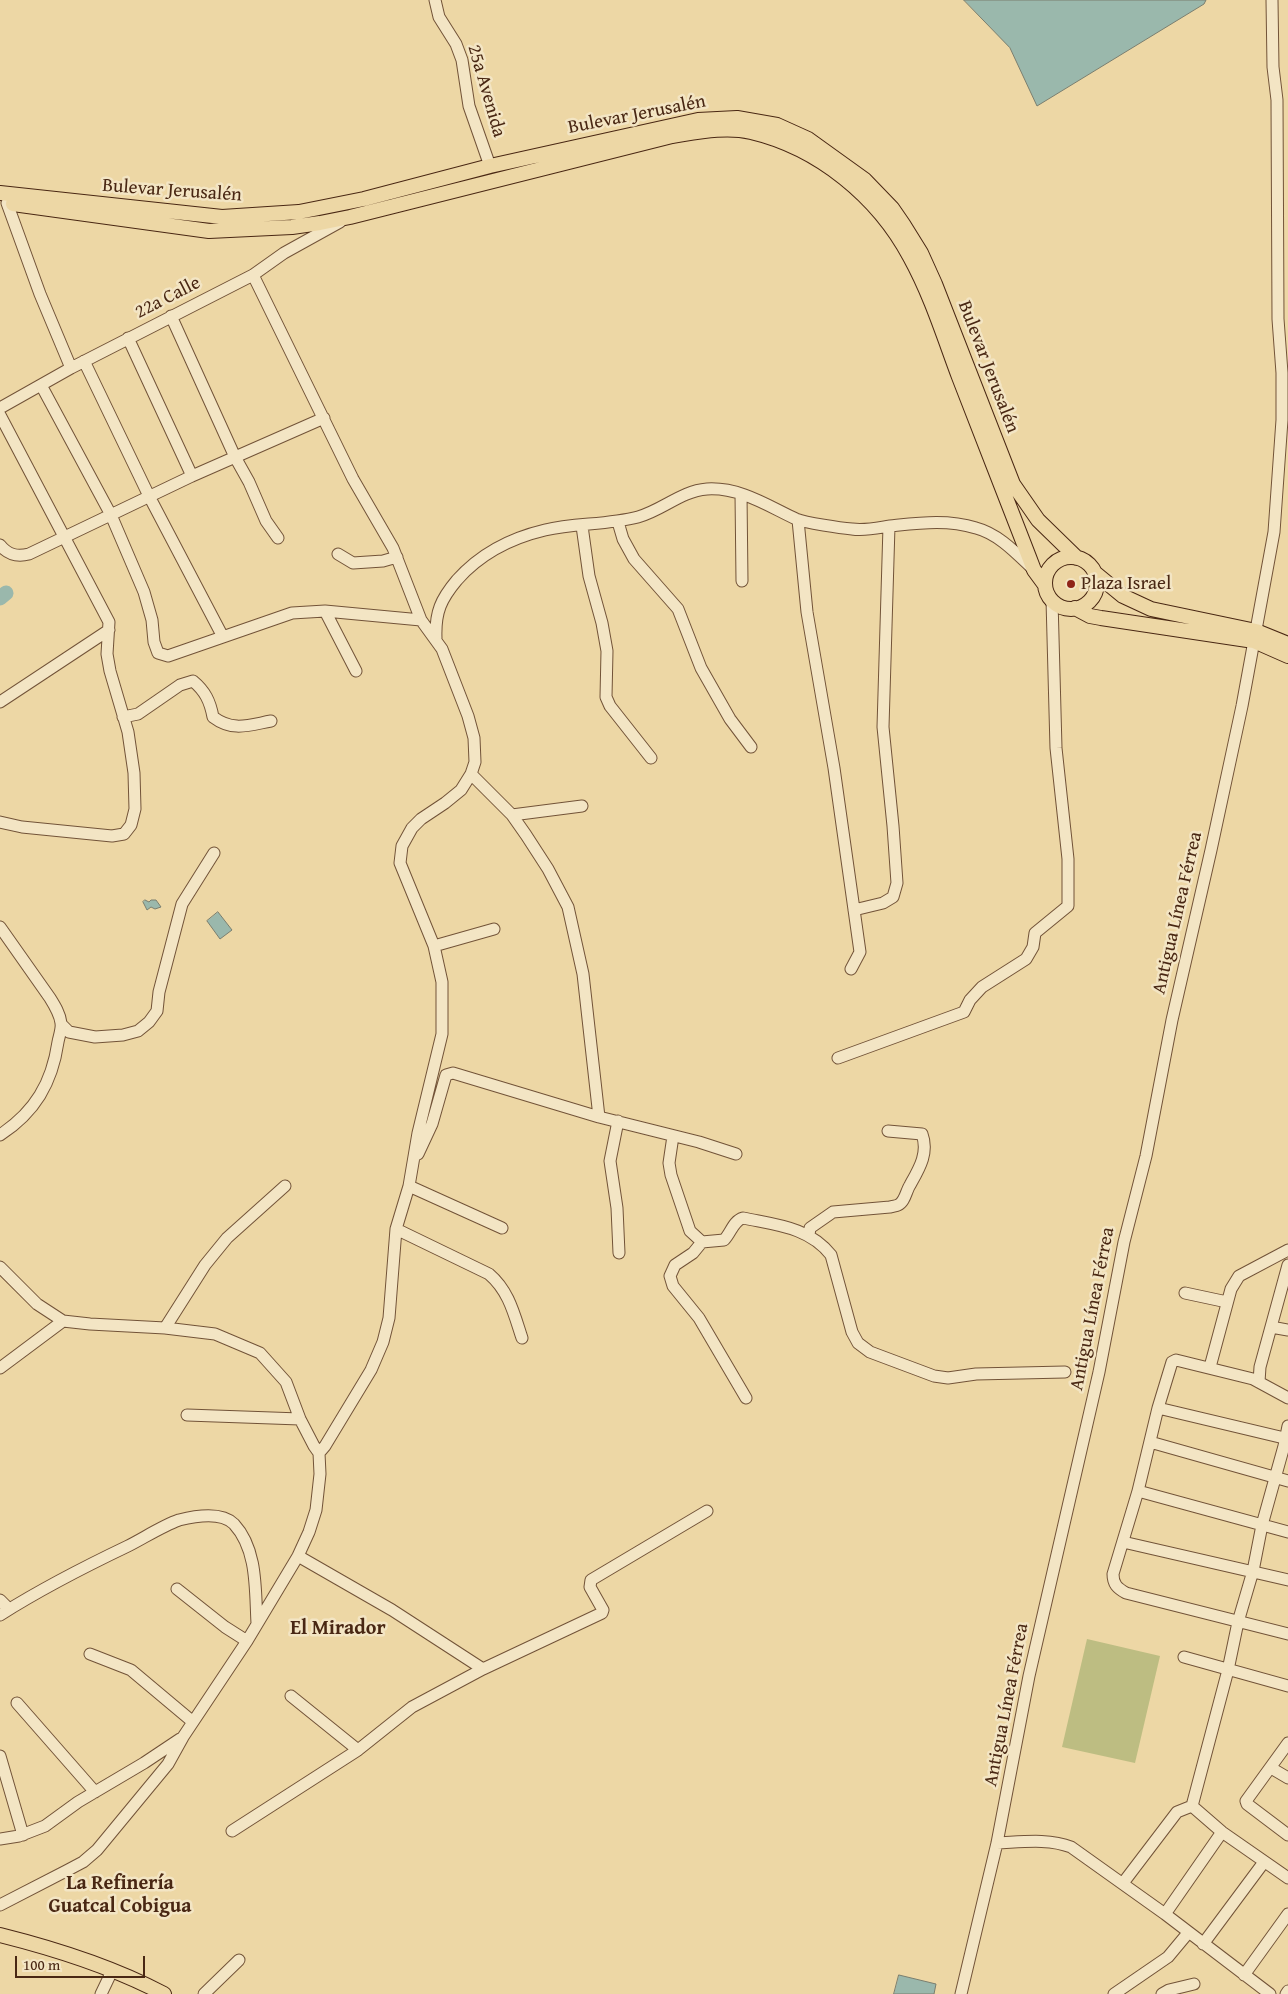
<!DOCTYPE html>
<meta charset="utf-8">
<style>
body{margin:0}
#map{position:relative;width:1288px;height:1994px;overflow:hidden;background:#edd7a5;font-family:"Gentium Book Plus",serif}
canvas{display:block}
.scale{position:absolute;left:15px;top:1956px;width:130px;height:22px;box-sizing:border-box;border:2px solid #492713;border-top:0;padding-left:6px;font-size:15px;line-height:18px;white-space:nowrap;color:#492713;-webkit-text-stroke:4px #f3e5c4;paint-order:stroke}
</style>
<div id="map">
<canvas width="1288" height="1994"></canvas>
<div class="scale">100 m</div>
</div>
<script>
const c = document.querySelector('canvas').getContext('2d');
c.lineJoin = 'round';
function paint(path, color) { c.fillStyle = color; c.fill(path, 'evenodd'); }
function trace(path, color, width, dash) { c.strokeStyle = color; c.lineWidth = width; c.lineCap = dash ? 'butt' : 'round'; c.setLineDash(dash || []); c.stroke(path); }
function drawText(font, color, halo, rows, align = 'center') {
  c.font = font + ' "Gentium Book Plus",serif'; c.lineWidth = 5; c.setLineDash([]); c.textBaseline = 'middle'; c.strokeStyle = halo; c.fillStyle = color; for (const [text, x, y, turn = 0] of rows) {
    c.save(); c.translate(x, y); c.rotate((+turn || 0) * Math.PI / 180); c.textAlign = isNaN(turn) ? turn : align; if (halo) c.strokeText(text, 0, 0); c.fillText(text, 0, 0); c.restore();
  }
}
const green = new Path2D(`
 M 1087,1639 L 1160,1656 L 1135,1763 L 1062,1747 Z`);
const water = new Path2D(`
 M 964,0 L 1206,0 L 1204,4 L 1037,106 L 1010,48 Z
 M 145,900 L 149,902 L 151,900 L 156,900 L 161,907 L 155,909 L 151,907 L 147,910 L 143,902 Z
 M 218,912 L 232,930 L 220,939 L 207,921 Z
 M 899,1975 L 936,1984 L 934,1994 L 894,1994 Z`);
const river = new Path2D(`
 M 0,598 L 6,593`);
const minor = new Path2D(`
 M 435,0 L 439,17 L 456,44 L 462,60 L 469,106 L 490,166
 M 7,203 L 40,294 L 71,368
 M 253,275 L 353,479 L 393,548 L 421,620 L 442,649 L 468,716 L 474,738 L 475,762 L 471,774 L 461,790 L 445,803 L 421,819 L 412,828 L 402,846 L 400,863 L 434,946 L 442,982 L 442,1034 L 418,1133 L 409,1186 L 396,1229 L 389,1318 L 383,1342 L 371,1370 L 325,1446 L 319,1453
 M 171,316 L 235,457 L 249,482 L 266,521 L 278,538
 M 128,338 L 192,476
 M 84,361 L 149,496 L 223,637
 M 41,385 L 111,515 L 144,592 L 152,620 L 154,642 L 158,653 L 168,656 L 292,613 L 325,611 L 421,620
 M 0,408 L 71,368 L 253,275 L 284,253 L 340,222
 M 0,415 L 109,622 L 107,654 L 110,671 L 128,732 L 134,773 L 135,809 L 131,825 L 124,834 L 112,836 L 22,827 L 0,822
 M 741,494 L 742,581
 M 798,520 L 807,612 L 834,768 L 860,952 L 851,969
 M 618,522 L 623,539 L 634,559 L 678,609 L 701,668 L 730,719 L 751,747
 M 582,526 L 589,576 L 602,623 L 607,651 L 606,697 L 610,706 L 651,758
 M 0,545 C 8,555 17,557 29,554 L 192,476 L 324,418
 M 338,554 L 353,563 L 383,561 L 397,557
 M 325,611 L 356,671
 M 436,638 C 435,612 441,599 457,580 C 480,554 511,538 545,530 C 575,523 607,525 638,517 C 663,510 681,491 707,489 C 740,487 768,506 796,519 C 806,523 841,528 852,529 C 865,531 877,528 890,526 C 919,523 947,519 976,528 C 999,534 1017,554 1034,570
 M 0,702 L 109,630
 M 123,717 L 138,714 L 180,685 L 193,681 C 205,691 210,701 213,717 C 233,732 249,725 271,721
 M 471,774 L 512,815 L 526,835 L 548,869 L 568,907 L 583,974 L 599,1117
 M 512,815 L 582,806
 M 854,910 L 883,903 L 893,897 L 897,883 L 893,826 L 883,727 L 889,526
 M 0,927 L 50,998 C 55,1006 60,1014 61,1023 C 62,1029 59,1036 58,1042 C 52,1083 35,1112 0,1135
 M 434,946 L 494,929
 M 61,1024 L 69,1032 L 95,1037 L 123,1035 L 138,1031 L 149,1022 L 157,1011 L 159,992 L 182,904 L 214,853
 M 838,1058 L 964,1012 L 970,1000 L 982,987 L 1026,959 L 1033,947 L 1035,933 L 1068,906 L 1068,859 L 1056,748 L 1052,600
 M 618,1121 L 610,1161 L 617,1208 L 619,1253
 M 673,1136 L 669,1163 L 671,1175 L 690,1231 L 702,1242 L 724,1240 C 731,1233 733,1221 743,1218 C 776,1225 809,1227 831,1255 L 852,1332 L 858,1343 L 870,1352 L 934,1376 L 948,1378 L 976,1374 L 1065,1372
 M 418,1154 L 432,1124 L 446,1075 L 453,1073 L 599,1117 L 699,1142 L 736,1154
 M 409,1186 L 502,1228
 M 396,1229 L 489,1274 C 509,1291 514,1314 522,1338
 M 809,1235 L 810,1228 L 833,1212 L 890,1207 C 893,1206 896,1206 898,1205 C 905,1202 906,1191 910,1185 C 919,1169 929,1153 922,1134 L 888,1131
 M 702,1242 L 693,1253 L 675,1265 L 670,1276 L 673,1286 L 699,1318 L 746,1398
 M 0,1267 L 37,1304 L 63,1321 L 90,1324 L 165,1328 L 215,1334 L 260,1353 L 286,1382 L 300,1419 L 314,1446 L 319,1453 L 320,1474 L 316,1510 L 309,1532 L 298,1556 L 247,1641 L 183,1737 L 168,1764 L 97,1850 L 83,1862 L 66,1871 L 0,1905
 M 1185,1293 L 1227,1302
 M 1271,1327 L 1288,1330
 M 165,1328 L 205,1265 L 227,1238 L 285,1186
 M 1210,1367 L 1231,1289 L 1239,1276 L 1288,1250
 M 0,1368 L 63,1321
 M 1259,1382 L 1260,1367 L 1288,1265
 M 1288,1398 L 1253,1379 L 1176,1360 L 1172,1362 L 1158,1408 L 1138,1491 L 1113,1574 C 1113,1584 1117,1588 1126,1593 L 1288,1634
 M 1158,1408 L 1288,1439
 M 187,1415 L 300,1419
 M 1288,1426 L 1284,1446 L 1262,1525 L 1253,1571 L 1238,1622 L 1228,1670 L 1192,1806 L 1222,1832 L 1288,1878
 M 1150,1442 L 1288,1481
 M 1138,1491 L 1288,1532
 M 1123,1542 L 1288,1580
 M 298,1556 L 392,1610 L 483,1669
 M 177,1589 L 225,1627 L 247,1641
 M 0,1600 L 9,1609
 M 0,1615 C 41,1589 84,1567 128,1546 C 144,1538 162,1526 179,1520 C 195,1516 221,1511 234,1524 C 258,1550 255,1591 257,1623
 M 90,1654 L 131,1670 L 193,1722
 M 1184,1657 L 1288,1686
 M 291,1696 L 358,1750
 M 17,1703 L 95,1792
 M 1288,1743 L 1246,1801 L 1247,1804 L 1288,1835
 M 0,1756 L 23,1835
 M 1271,1768 L 1288,1778
 M 232,1831 L 358,1750 L 412,1707 L 483,1669 L 602,1613 L 603,1610 L 590,1587 L 591,1580 L 707,1511
 M 0,1839 L 19,1836 L 45,1826 L 78,1802 L 144,1763 L 180,1739
 M 997,1843 C 1021,1842 1049,1838 1071,1847 L 1165,1914 L 1270,1994
 M 1123,1883 L 1177,1812 L 1192,1806
 M 1165,1914 L 1222,1832
 M 1203,1944 L 1264,1862
 M 1244,1975 L 1288,1914
 M 101,1994 L 112,1971
 M 204,1994 L 239,1960
 M 961,1994 L 997,1843 L 1029,1676 L 1099,1372 L 1124,1242 L 1146,1156 L 1172,1020 L 1211,850 L 1242,706 L 1274,532 L 1282,420 L 1282,373 L 1278,319 L 1277,100 L 1273,67 L 1272,0
 M 1114,1994 L 1168,1957 L 1188,1933
 M 1162,1994 L 1169,1990 L 1194,1984
 M 1286,1994 L 1288,1991`);
const major = new Path2D(`
 M 0,193 L 222,217 L 299,212 L 364,199 L 490,166 L 698,120 L 737,118 L 777,125 L 808,139 L 865,180 L 892,208 L 903,224 L 921,253 L 935,284 L 1013,484 L 1038,520 L 1077,558
 M 13,204 L 209,231 L 292,227 L 320,223 L 350,217 L 672,136 C 698,132 726,126 751,132 C 819,148 878,197 910,257 C 931,295 944,337 959,377 C 982,437 1006,497 1029,557 L 1034,570 L 1045,585
 M1045 583a26 26 0 1 1 52 0a26 26 0 1 1-52 0Z
 M 1095,573 L 1123,596 L 1151,609 L 1256,631 L 1288,644
 M 1075,608 L 1090,616 L 1101,618 L 1254,641 L 1288,656
 M 0,1935 C 56,1949 113,1967 164,1994`);
const markers = [
 [1071,584,5,"#8f2418"]
];
const streetNames = [
 ["25a Avenida",486,91,74],
 ["Bulevar Jerusalén",637,115,-11],
 ["Bulevar Jerusalén",172,191,4],
 ["22a Calle",168,298,-27],
 ["Bulevar Jerusalén",988,367,69],
 ["Antigua Línea Férrea",1178,913,-77],
 ["Antigua Línea Férrea",1093,1309,-79],
 ["Antigua Línea Férrea",1007,1705,-79]
];
const poiNames = [
 ["Plaza Israel",1081,584]
];
const neighbourhoodNames = [
 ["El Mirador",338,1629],
 ["La Refinería",120,1884],
 ["Guatcal Cobigua",120,1907]
];
paint(green, '#bdbd82');
paint(water, '#9ab8ac');
trace(water, '#7a7e6f', 1);
trace(river, '#9ab8ac', 15);
trace(minor, '#725338', 13);
trace(major, '#492713', 16);
trace(minor, '#f3e5c4', 11);
trace(major, '#edd7a5', 14);
for (const [x, y, r, color] of markers) { const dot = new Path2D(); dot.arc(x, y, r, 0, 2 * Math.PI); c.fillStyle = color; c.fill(dot); trace(dot, '#f3e5c4', 2); }
drawText('19px', '#492713', '#f3e5c4', streetNames);
drawText('19px', '#492713', '#f3e5c4', poiNames, 'left');
drawText('bold 20px', '#492713', '#f3e5c4', neighbourhoodNames);
</script>
